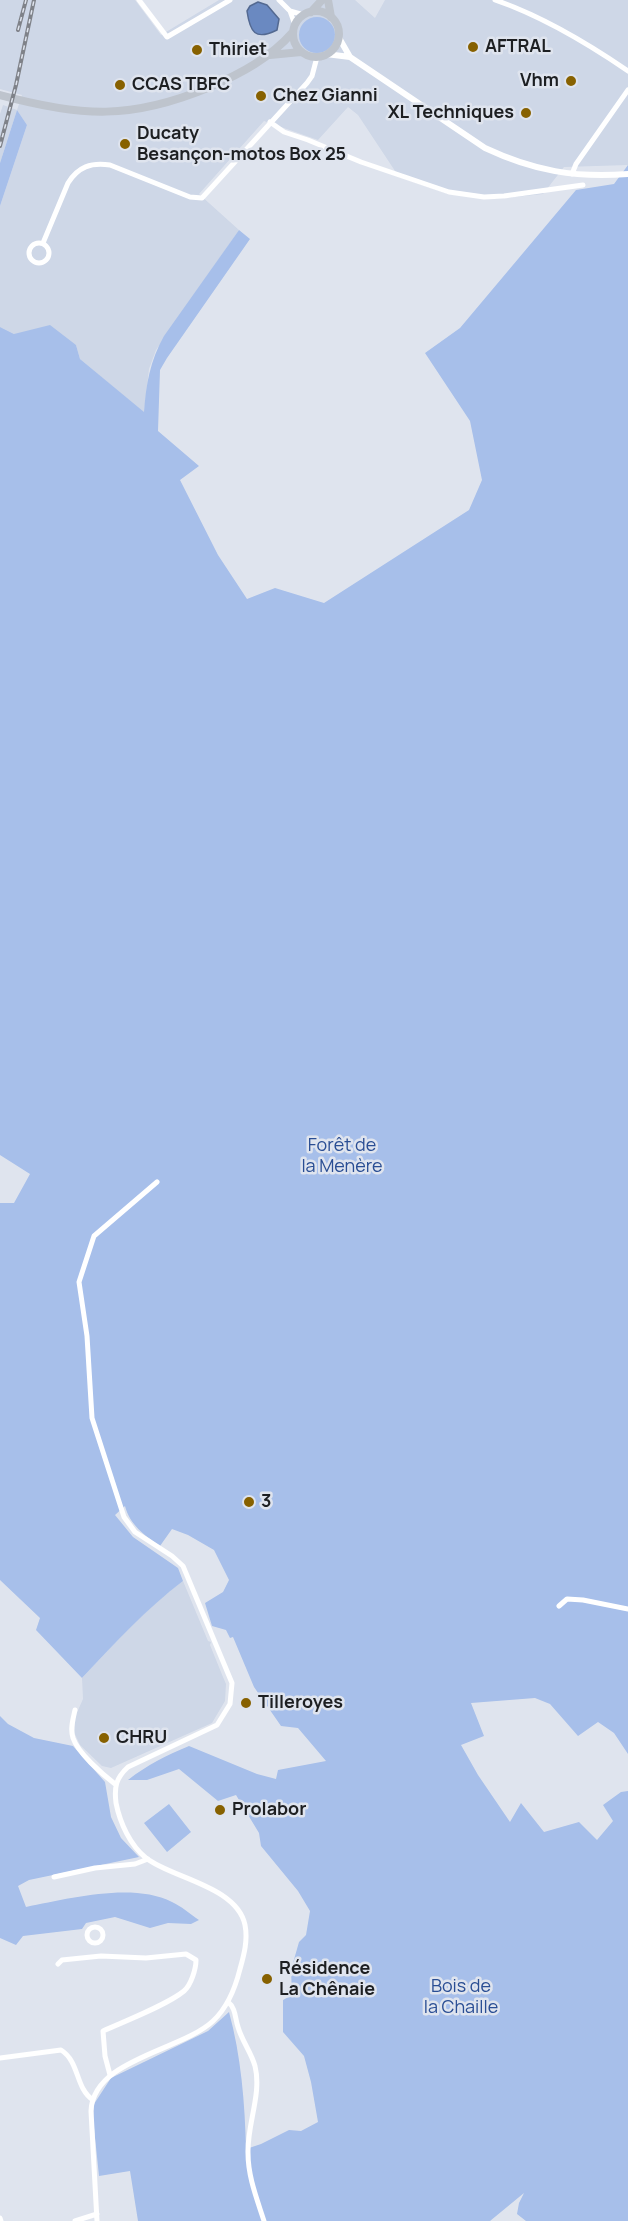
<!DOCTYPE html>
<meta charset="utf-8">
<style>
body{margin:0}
canvas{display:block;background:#dfe4ee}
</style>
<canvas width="628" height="2221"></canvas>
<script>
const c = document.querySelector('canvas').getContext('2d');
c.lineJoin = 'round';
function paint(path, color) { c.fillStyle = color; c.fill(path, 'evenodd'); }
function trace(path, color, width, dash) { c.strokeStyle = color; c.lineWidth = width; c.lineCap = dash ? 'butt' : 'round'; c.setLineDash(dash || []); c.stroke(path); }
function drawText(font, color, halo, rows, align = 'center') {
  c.font = font + ' Manrope,sans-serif'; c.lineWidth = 5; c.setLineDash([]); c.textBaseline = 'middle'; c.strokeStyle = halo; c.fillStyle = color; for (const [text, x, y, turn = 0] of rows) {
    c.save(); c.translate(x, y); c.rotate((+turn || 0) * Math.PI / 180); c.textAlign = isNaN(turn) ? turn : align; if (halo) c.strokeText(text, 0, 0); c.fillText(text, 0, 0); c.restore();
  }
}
const built = new Path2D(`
 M 0,0 L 135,0 L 161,35 L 219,0 L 355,0 L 375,18 L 385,0 L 628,0 L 628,165 L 564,167 L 543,194 L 497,199 L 448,194 L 399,177 L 358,115 L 348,107 L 318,140 L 264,121 L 199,194 L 239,230 L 156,350 L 149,369 L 144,413 L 80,359 L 76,345 L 14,334 L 0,327 L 0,206 L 27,125 L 17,110 L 0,163 L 0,114 L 3,105 L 17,110 L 22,95 L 0,89 Z
 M 183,1581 L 208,1641 L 211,1642 L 210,1645 L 223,1677 L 226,1684 L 225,1701 L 212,1723 L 111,1768 L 102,1766 L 80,1745 L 74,1732 L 75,1717 L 83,1699 L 82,1678 L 129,1628 L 161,1598 Z`);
const green = new Path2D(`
 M299 35a18 18 0 1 1 36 0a18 18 0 1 1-36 0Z
 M 17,110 L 27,125 L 0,206 L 0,163 Z
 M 628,165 L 628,1754 L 614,1733 L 598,1722 L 578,1736 L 550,1704 L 535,1698 L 471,1703 L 484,1736 L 461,1745 L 478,1775 L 510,1822 L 521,1803 L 544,1832 L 579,1822 L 597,1840 L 613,1821 L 603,1805 L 621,1792 L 628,1791 L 628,2221 L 526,2221 L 517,2214 L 519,2203 L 524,2193 L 490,2221 L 138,2221 L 130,2171 L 99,2176 L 93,2118 L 94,2104 L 111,2078 L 208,2031 L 229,2012 C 241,2055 245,2104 246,2149 L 261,2144 L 289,2130 L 301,2131 L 318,2122 L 311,2082 L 304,2056 L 283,2032 L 283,2000 L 292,1995 L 291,1970 L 299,1942 L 306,1935 L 310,1911 L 298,1891 L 261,1846 L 259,1833 L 236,1795 L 218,1801 L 179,1769 L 147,1780 L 128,1780 C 147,1765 167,1755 189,1746 L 257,1774 L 276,1779 L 278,1770 L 326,1761 L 298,1728 L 281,1726 L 254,1687 L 233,1637 L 230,1638 L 226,1630 L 212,1626 L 205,1603 L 223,1592 L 229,1580 L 214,1550 L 188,1535 L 172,1529 L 160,1546 C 144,1535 130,1525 125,1506 L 115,1515 L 133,1537 L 178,1568 L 183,1581 C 146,1609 114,1644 82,1678 L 36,1630 L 40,1618 L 0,1580 L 0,1203 L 14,1203 L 30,1174 L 0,1155 L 0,327 L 14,334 L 50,325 L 76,345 L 80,359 L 144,412 C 146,384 150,361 164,336 L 239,230 L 250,239 L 167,358 L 160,370 L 158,431 L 199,466 L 180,480 L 218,555 L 247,599 L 275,588 L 324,603 L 469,510 L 482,480 L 470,421 L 425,353 L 460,328 L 576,190 L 614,184 Z
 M 0,1716 L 8,1724 L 34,1738 L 73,1746 L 105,1782 L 111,1817 L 121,1838 L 139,1857 L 29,1880 L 18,1886 L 26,1907 C 68,1899 132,1882 172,1902 C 181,1906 190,1914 199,1920 L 191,1924 L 168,1923 L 150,1928 L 115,1917 L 86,1923 L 82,1929 L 23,1936 L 16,1945 L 0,1938 Z
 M 169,1804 L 191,1832 L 167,1852 L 144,1823 Z`);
const water = new Path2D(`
 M 258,2 L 267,5 L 279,19 L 277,30 C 255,41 250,32 247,11 L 250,6 Z`);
const minor = new Path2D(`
 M 139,0 L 167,37 L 230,0
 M 279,0 L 290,11 L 295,25
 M 495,0 C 542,16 587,43 628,71
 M 290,11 L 304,15
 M 270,122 L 284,132 L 308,140 L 361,162 L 449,192 L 484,197 L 504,196 L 583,185
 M 572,174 L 576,164 L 628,90
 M29 253a10 10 0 1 1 20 0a10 10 0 1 1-20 0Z
 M 43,243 L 68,183 C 78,167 91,162 110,165 L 190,197 L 202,198 L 307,83 L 312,76 L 317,57
 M 559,1606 L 567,1599 L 583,1600 L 628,1609
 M 75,1710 C 73,1719 70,1729 73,1738 C 78,1753 102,1774 115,1784
 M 54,1877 L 95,1868 L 135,1864 L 148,1859
 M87 1935a8 8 0 1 1 16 0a8 8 0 1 1-16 0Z
 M 58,1964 L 62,1960 L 101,1956 L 146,1958 L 186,1954 L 196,1960 C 196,1969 191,1985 184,1991 C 167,2005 125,2021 103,2031 L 105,2056 L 110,2075
 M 228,2002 C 236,2008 235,2019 238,2027 C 242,2041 251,2052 255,2066 C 262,2094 247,2124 248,2153 C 248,2177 257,2199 264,2221
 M 0,2058 L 61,2050 C 80,2062 75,2088 93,2100
 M 0,2218 L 1,2221
 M 75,2221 L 97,2214
 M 97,2221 L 91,2111 C 93,2059 181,2051 213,2021 C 228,2007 235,1989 240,1969 C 244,1955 248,1940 245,1925 C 237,1886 171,1878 146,1858 C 130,1845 120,1823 116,1803 C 114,1787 116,1778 128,1767 L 217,1725 L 230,1704 L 232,1683 L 183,1566 L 172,1556 L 135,1532 L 124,1517 L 92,1418 L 87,1336 L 79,1282 L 94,1236 L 157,1182`);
const tertiary = new Path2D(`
 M 338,36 L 350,57
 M 326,54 L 350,57 L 485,148 C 534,171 575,178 628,174`);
const secondary = new Path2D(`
 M 328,0 L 331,17
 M293 34a23 23 0 1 1 46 0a23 23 0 1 1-46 0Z
 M 311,12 L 322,0
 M 270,55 L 301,52
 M 0,95 C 82,117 131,120 210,87 C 242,73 270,58 293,32`);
const rail = new Path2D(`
 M 18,30 L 26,0
 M 0,146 L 16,85 L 34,0`);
const markers = [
 [473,47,6,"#876100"],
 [197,50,6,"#876100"],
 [571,81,6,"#876100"],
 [120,85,6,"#876100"],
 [261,96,6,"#876100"],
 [526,113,6,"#876100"],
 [125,144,6,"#876100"],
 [249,1502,6,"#876100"],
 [246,1703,6,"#876100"],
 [104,1738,6,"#876100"],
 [220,1810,6,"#876100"],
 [267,1979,6,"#876100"]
];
const poiNames = [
 ["AFTRAL",485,47],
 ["Thiriet",209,50],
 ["Vhm",559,81,"right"],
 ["CCAS TBFC",132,85],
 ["Chez Gianni",273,96],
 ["XL Techniques",514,113,"right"],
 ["Ducaty",137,134],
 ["Besançon-motos Box 25",137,155],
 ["3",261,1502],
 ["Tilleroyes",258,1703],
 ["CHRU",116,1738],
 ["Prolabor",232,1810],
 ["Résidence",279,1969],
 ["La Chênaie",279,1990]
];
const parkNames = [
 ["Forêt de",342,1146],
 ["la Menère",342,1167],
 ["Bois de",461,1987],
 ["la Chaille",461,2008]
];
paint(built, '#ced7e7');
paint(green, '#a7bfea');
paint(water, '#6a89c1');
trace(water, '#536991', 1.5);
trace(minor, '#fff', 5);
trace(tertiary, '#fff', 6);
trace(secondary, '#bec4cd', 8);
trace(rail, '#7f8289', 4);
trace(rail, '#dfe4ee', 1.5, [4.5]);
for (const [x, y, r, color] of markers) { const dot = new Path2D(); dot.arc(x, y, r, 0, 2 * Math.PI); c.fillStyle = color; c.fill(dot); trace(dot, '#dfe4ee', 2); }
drawText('bold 18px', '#1d1f22', '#dfe4ee', poiNames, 'left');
drawText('18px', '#2a4e94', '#dfe4ee', parkNames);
</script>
